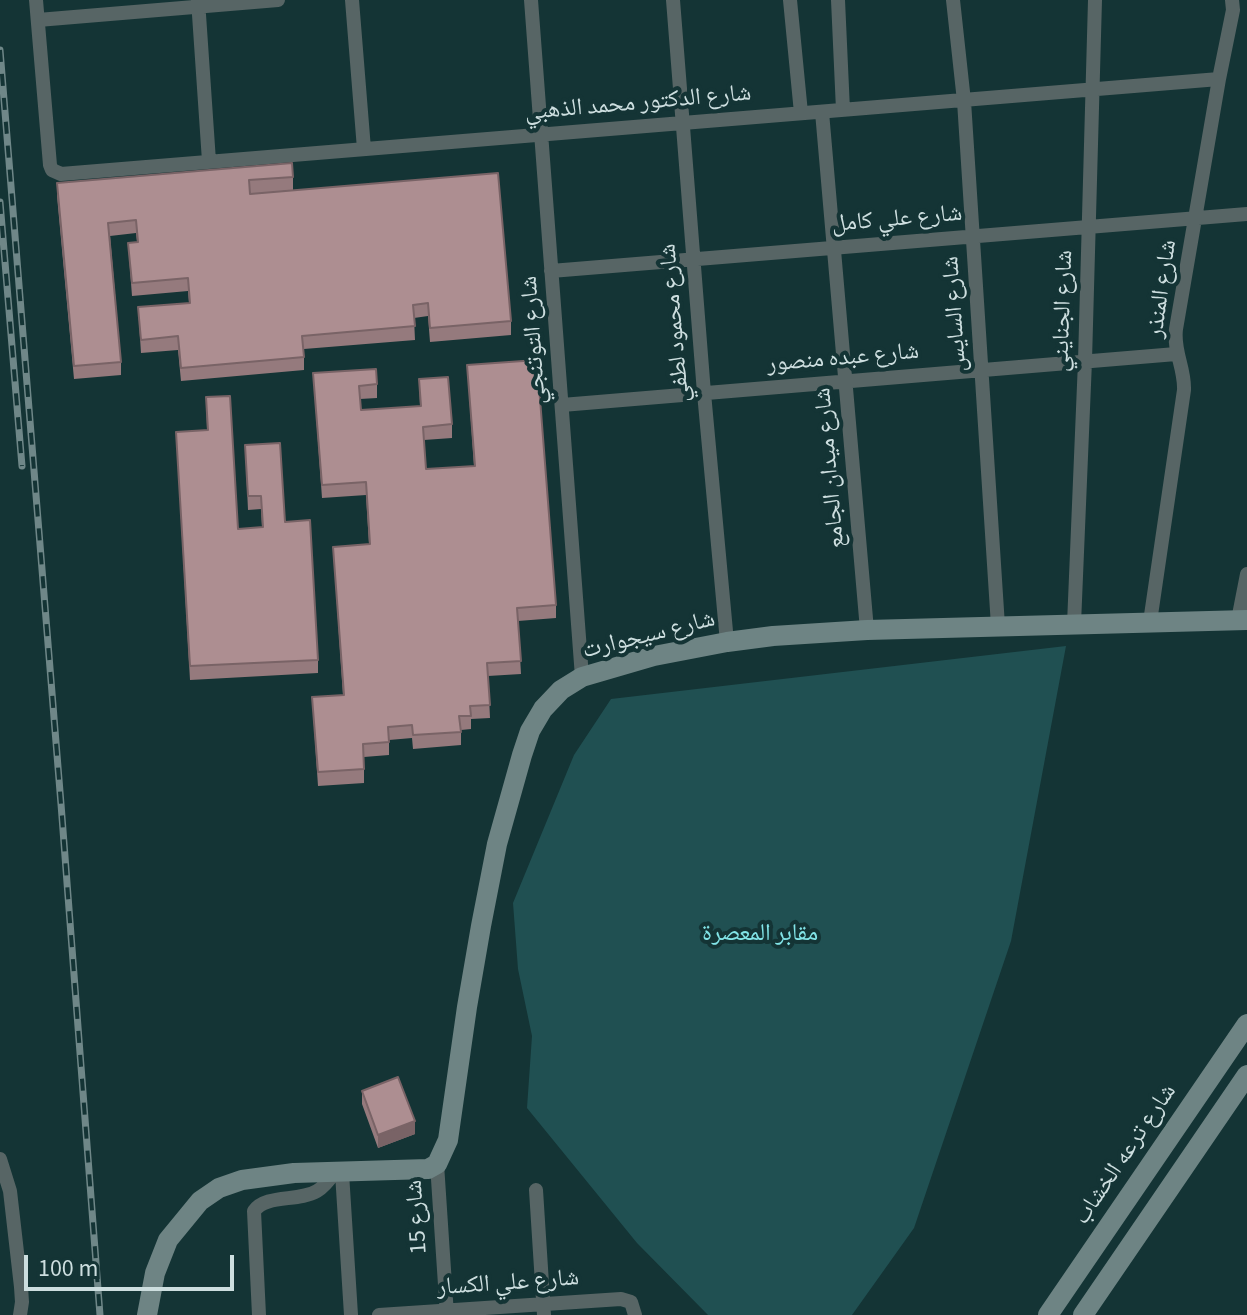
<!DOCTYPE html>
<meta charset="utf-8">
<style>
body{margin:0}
#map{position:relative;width:1247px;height:1315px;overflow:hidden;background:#143435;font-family:"Source Sans 3",sans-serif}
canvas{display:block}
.scale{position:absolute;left:24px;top:1255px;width:210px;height:36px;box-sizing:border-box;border:4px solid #cddedf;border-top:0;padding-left:10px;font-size:24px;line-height:28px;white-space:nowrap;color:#cddedf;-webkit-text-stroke:6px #143435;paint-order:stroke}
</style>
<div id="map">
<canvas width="1247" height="1315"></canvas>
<div class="scale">100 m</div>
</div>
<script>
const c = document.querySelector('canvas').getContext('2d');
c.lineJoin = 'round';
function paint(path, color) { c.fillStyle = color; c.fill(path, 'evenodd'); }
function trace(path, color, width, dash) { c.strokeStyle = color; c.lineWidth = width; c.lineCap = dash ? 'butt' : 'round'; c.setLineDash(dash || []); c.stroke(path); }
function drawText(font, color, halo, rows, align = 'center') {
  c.font = font + ' "Source Sans 3","Noto Naskh Arabic",sans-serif'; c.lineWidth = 8; c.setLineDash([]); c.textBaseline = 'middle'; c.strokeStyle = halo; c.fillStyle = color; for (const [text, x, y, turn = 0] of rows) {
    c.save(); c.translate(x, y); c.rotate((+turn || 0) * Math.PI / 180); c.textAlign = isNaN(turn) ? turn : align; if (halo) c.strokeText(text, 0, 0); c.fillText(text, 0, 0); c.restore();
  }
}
const green = new Path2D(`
 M 1066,646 L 1011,941 L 914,1228 L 852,1315 L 708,1315 L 637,1243 L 527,1108 L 532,1036 L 518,969 L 513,903 L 574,755 L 611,699 Z`);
const street = new Path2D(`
 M 36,0 L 50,165 L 52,170 L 61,174 L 1219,79
 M 198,0 L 209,161
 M 352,0 L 364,149
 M 531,0 L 582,677
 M 673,0 L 704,393 L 727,642
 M 790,0 L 801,113
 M 838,0 L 843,110
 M 953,0 L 964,101 L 998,626
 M 38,20 L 278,0
 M 822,112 L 867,630
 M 551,271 L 1247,214
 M 562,405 L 1176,354
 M 1238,620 L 1247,574
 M 1150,622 L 1184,390 C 1185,368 1173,351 1176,329 L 1219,79 L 1233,10 L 1232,0
 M 1074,624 L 1085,361 L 1095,0
 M 0,1159 L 10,1191 L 21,1287 L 22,1302 L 20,1315
 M 437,1164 L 447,1315
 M 342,1173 L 351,1315
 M 536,1190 L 544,1315
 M 259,1315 L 254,1211 C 266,1194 298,1202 317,1191 C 324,1187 330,1179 335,1172
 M 379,1315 L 621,1299 L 631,1302 L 635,1315`);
const secondary = new Path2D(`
 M 147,1315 L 155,1273 L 168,1240 L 200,1201 L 219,1188 L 242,1180 L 294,1173 L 428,1169 L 437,1164 L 448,1140 L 467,1007 L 481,926 L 497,844 L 522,755 L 530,731 L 543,709 L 561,690 L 582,677 L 654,656 L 727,642 L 773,636 L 867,630 L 1247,620
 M 1048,1315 L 1247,1024
 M 1083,1315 L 1247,1075`);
const rail = new Path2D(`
 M 0,50 L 61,804 L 100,1315
 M 0,202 L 22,466`);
const wall = new Path2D(`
 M 293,177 L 293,190 L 250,194 L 511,321 L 511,335 L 430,342 L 428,316 L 414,318 L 415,340 L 304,349 L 304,370 L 181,381 L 178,350 L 141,353 L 138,307 L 189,303 L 188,291 L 132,296 L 128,243 L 137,242 L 136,233 L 110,236 L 121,362 L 121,375 L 74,379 L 57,196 L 57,183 Z
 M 467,365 L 556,605 L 556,618 L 518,621 L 521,674 L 488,676 L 490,718 L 471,719 L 471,729 L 461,730 L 461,745 L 413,749 L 412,738 L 389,740 L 389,755 L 364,757 L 364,783 L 318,786 L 312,697 L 343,695 L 333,547 L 369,544 L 366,495 L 322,498 L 313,373 L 377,384 L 377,398 L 360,399 L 361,410 L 420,406 L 419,379 L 452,424 L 452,438 L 424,440 L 426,469 L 474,466 Z
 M 206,397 L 238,529 L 262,527 L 261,509 L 248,510 L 245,445 L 285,522 L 318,660 L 318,673 L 190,680 L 176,432 L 207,430 Z
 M 362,1091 L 415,1134 L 378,1148 L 362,1104 Z`);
const shadedWall = new Path2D(`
 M 415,1121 L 415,1134 L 378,1148 L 378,1135 Z`);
const building = new Path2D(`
 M 292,163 L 293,177 L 249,180 L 250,194 L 498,173 L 511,321 L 430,328 L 428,303 L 413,305 L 415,326 L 302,336 L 304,357 L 181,368 L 178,336 L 141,340 L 138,307 L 190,303 L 188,278 L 132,283 L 128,243 L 138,242 L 136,220 L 108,223 L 121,362 L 74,366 L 57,183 Z
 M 537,360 L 556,605 L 517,608 L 521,661 L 487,663 L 490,705 L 470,706 L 471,716 L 459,716 L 461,732 L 413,735 L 412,725 L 388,727 L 389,742 L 363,744 L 364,769 L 318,772 L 312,697 L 344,695 L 333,547 L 370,544 L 366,482 L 322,485 L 313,373 L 376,369 L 377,384 L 359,386 L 361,410 L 421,406 L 419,379 L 448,377 L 452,424 L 423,427 L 426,469 L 475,466 L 467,365 Z
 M 230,396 L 238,529 L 263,527 L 261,496 L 248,496 L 245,445 L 280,443 L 285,522 L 310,520 L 318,660 L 190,666 L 176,432 L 208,430 L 206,397 Z
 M 398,1077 L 415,1121 L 378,1135 L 362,1091 Z`);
const streetNames = [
 ["شارع الدكتور محمد الذهبي",638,104,-5],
 ["شارع علي كامل",897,220,-5],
 ["شارع المنذر",1163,289,-82],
 ["شارع الجنايني",1064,311,-88],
 ["شارع السايس",956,314,-94],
 ["شارع محمود لطفي",676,323,-95],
 ["شارع التوتنجي",535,340,-94],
 ["شارع عبده منصور",843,359,-5],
 ["شارع ميدان الجامع",831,468,-95],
 ["شارع سيجوارت",649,636,-14],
 ["شارع ترعه الخشاب",1126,1155,-56],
 ["شارع 15",418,1217,-94],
 ["شارع علي الكسار",508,1284,-4]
];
const parkNames = [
 ["مقابر المعصرة",760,935]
];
paint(green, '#205052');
trace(street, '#576565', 14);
trace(secondary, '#6e8484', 20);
trace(rail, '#6f8788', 7);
trace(rail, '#143435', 4, [12]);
paint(wall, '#957a7d');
paint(shadedWall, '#796366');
paint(building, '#ad8e91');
trace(building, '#796366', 2);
drawText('24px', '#cddedf', '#143435', streetNames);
drawText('24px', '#82e4e7', '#143435', parkNames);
</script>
